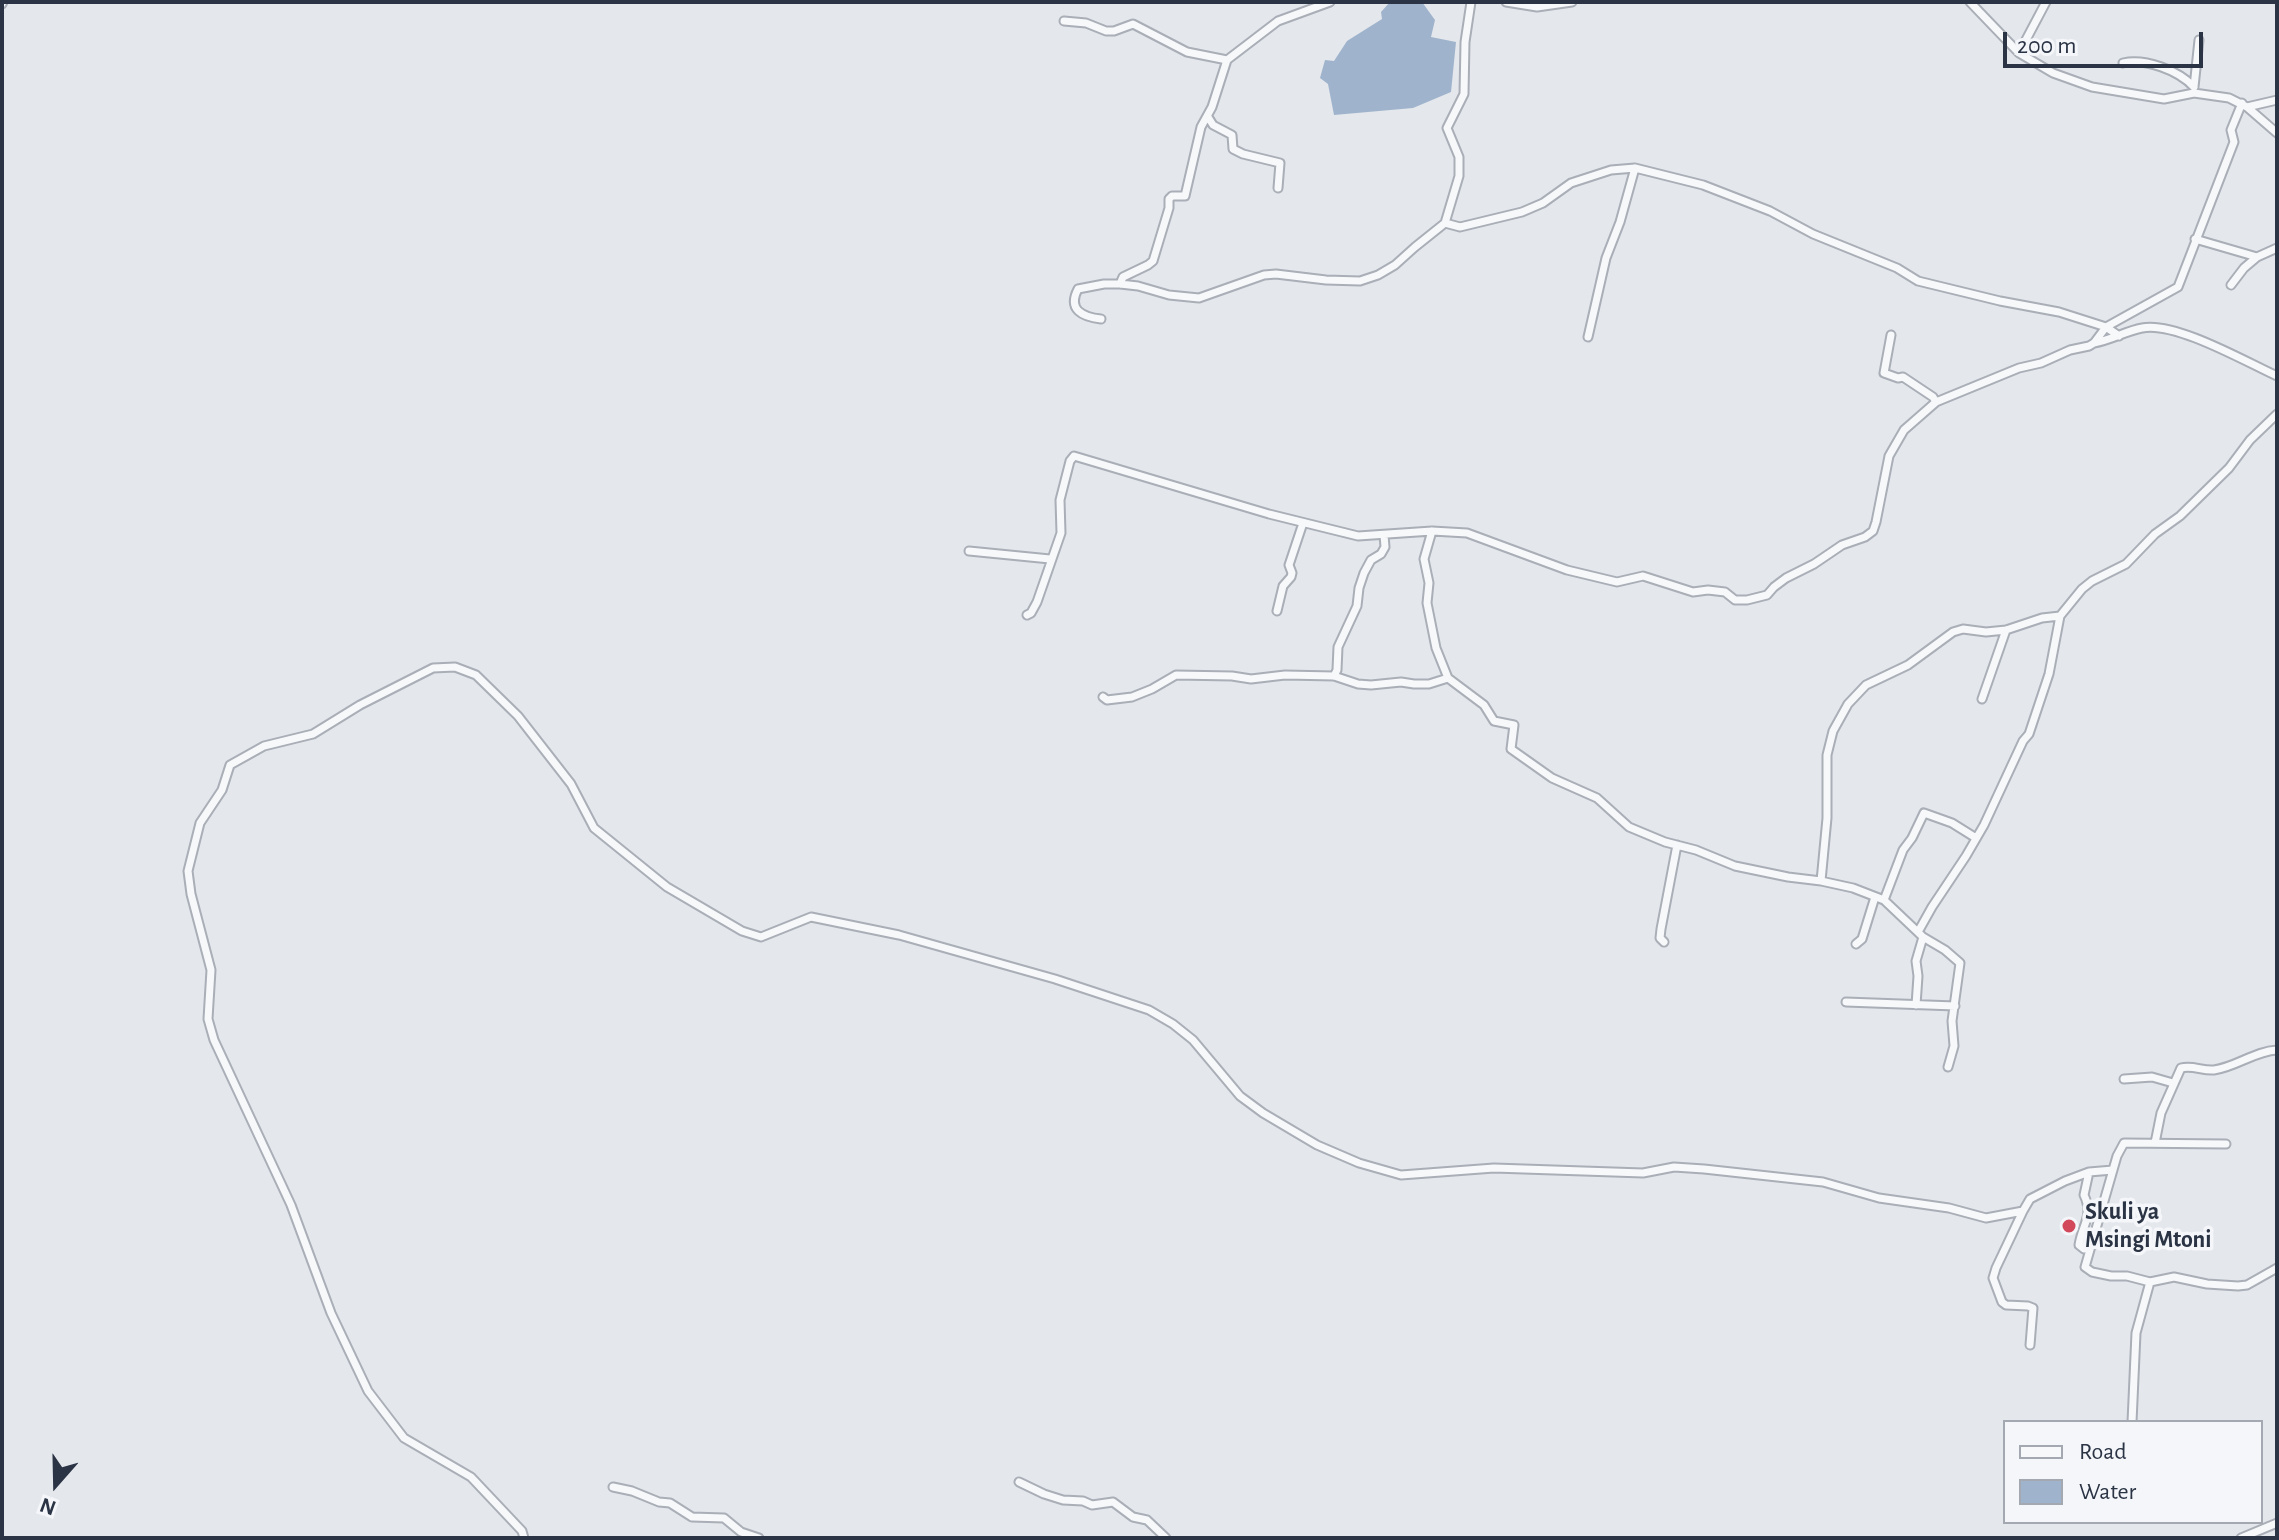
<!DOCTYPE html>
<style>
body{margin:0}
#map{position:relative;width:2279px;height:1540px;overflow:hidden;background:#e4e7ec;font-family:"Alegreya Sans",sans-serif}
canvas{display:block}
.frame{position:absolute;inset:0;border:4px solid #2b3445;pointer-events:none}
.legend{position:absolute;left:2003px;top:1420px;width:260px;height:104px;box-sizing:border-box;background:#f4f6f9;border:2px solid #a4a8b1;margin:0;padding:10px 14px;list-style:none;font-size:24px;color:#2b3445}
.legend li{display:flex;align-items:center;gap:16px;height:40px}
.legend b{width:40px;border:2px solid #a4a8b1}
.north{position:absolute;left:16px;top:1444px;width:80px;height:80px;-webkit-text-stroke:6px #f4f6f9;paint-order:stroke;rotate:200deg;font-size:22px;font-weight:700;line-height:32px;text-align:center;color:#2b3445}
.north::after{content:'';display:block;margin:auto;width:28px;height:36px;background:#2b3445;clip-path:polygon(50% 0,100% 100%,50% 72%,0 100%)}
.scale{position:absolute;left:2003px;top:32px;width:200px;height:36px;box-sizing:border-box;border:4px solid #2b3445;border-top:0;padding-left:10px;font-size:24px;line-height:28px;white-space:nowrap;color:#2b3445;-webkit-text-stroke:6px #f4f6f9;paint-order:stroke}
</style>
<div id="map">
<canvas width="2279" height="1540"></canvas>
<div class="frame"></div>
<ul class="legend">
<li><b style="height:10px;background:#f7f8fa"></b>Road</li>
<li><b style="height:22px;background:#9fb4cc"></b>Water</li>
</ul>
<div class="north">N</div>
<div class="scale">200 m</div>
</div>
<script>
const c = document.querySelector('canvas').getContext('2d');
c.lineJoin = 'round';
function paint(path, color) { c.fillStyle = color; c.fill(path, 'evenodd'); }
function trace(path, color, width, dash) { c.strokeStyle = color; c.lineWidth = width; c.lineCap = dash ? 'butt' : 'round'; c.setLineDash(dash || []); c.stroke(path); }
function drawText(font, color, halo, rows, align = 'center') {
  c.font = font + ' "Alegreya Sans",sans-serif'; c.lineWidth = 7; c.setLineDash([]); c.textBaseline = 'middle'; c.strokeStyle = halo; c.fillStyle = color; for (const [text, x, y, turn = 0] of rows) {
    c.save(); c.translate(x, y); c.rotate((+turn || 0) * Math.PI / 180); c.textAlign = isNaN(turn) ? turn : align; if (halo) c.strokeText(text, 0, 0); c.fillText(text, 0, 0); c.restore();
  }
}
const water = new Path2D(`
 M 1390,2 L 1422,2 L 1435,20 L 1431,37 L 1456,42 L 1451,92 L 1413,108 L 1334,115 L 1328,84 L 1320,78 L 1325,60 L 1334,61 L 1347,41 L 1382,19 L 1381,12 Z`);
const minor = new Path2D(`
 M 1506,2 L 1537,7 L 1572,2
 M 1970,2 L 2019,53 L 2053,73 L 2092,87 L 2164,99 L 2194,93 L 2229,98 L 2247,107 L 2277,133
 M 2,4 L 3,2
 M 1064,21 L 1086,23 L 1106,31 L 1114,31 L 1133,24 L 1187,52 L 1227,60 L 1278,21 L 1330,2
 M 2019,53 L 2046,2
 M 2123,63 C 2145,58 2178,70 2194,87
 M 2194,87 L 2199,40
 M 2247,107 L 2277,100
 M 1208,117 L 1213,125 L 1232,135 L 1233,149 L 1243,154 L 1280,163 L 1278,188
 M 1445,223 L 1459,176 L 1459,157 L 1447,128 L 1464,94 L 1465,42 L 1471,2
 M 2195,239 L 2257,257 L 2277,248
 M 1120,284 L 1123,277 L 1148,265 L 1153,261 L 1169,208 L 1169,199 L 1172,196 L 1185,196 L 1201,127 L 1212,107 L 1227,60
 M 2231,285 L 2244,268 L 2257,257
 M 1101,319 C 1083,317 1067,310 1078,289 L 1104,284 L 1120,284 L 1138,286 L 1169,295 L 1199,298 L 1264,275 L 1276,274 L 1326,280 L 1360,281 L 1378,275 L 1395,265 L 1415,247 L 1445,223 L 1460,227 L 1522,212 L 1543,203 L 1571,183 L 1611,170 L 1635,168 L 1703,185 L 1770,211 L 1813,234 L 1897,268 L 1918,281 L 2000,301 L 2059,312 L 2106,327 L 2178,287 L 2234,142 L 2231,130 L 2242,103
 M 1891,335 L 1884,373 L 1898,378 L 1903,377 L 1933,397 L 1936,402
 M 1588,337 L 1606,258 L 1620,222 L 1635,168
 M 2094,343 C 2111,340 2126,331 2142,328 C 2175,321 2246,362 2277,376
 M 1432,531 L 1424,559 L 1429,583 L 1427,603 L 1436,648 L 1448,678 L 1484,705 L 1494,721 L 1514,725 L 1511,749 L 1552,778 L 1597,798 L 1629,827 L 1665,842 L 1696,850 L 1735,866 L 1788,877 L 1821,881 L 1853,888 L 1884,900 L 1923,937 L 1945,950 L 1960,963 L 1952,1021 L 1954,1046 L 1948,1067
 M 969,551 L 1050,559
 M 1277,611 L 1283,586 L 1291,577 L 1292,573 L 1289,565 L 1303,523
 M 1027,615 L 1031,613 L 1037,602 L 1061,533 L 1060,500 L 1070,461 L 1074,456 L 1269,514 L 1358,536 L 1432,531 L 1467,533 L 1567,570 L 1617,582 L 1643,576 L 1693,592 L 1708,590 L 1725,592 L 1735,600 L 1747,600 L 1767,595 L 1774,587 L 1786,578 L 1814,564 L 1842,545 L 1865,537 L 1873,531 L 1876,522 L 1889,456 L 1904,430 L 1936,402 L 2019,368 L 2041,363 L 2070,350 L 2089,346 L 2094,343 L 2106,327 L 2119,336
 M 1334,676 L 1337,670 L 1338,647 L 1357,606 L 1359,588 L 1364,573 L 1371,560 L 1381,554 L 1385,547 L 1384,535
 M 1103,697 L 1107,700 L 1132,697 L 1152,689 L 1176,675 L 1232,676 L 1251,679 L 1285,675 L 1334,676 L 1358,684 L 1371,685 L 1401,682 L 1414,684 L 1429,684 L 1448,678
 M 1982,699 L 2006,630
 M 1821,881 L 1827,818 L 1827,755 L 1833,731 L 1848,704 L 1866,685 L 1908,665 L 1953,632 L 1963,629 L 1986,632 L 2006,630 L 2042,618 L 2060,616
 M 1884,900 L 1903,850 L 1912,838 L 1924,813 L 1952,823 L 1976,838
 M 1918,932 L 1932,907 L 1966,856 L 1984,825 L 2023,741 L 2029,734 L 2049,674 L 2060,616 L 2082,589 L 2092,581 L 2126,564 L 2155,534 L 2180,516 L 2229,468 L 2250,440 L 2277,414
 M 1664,942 L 1660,938 L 1661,929 L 1677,845
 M 1856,944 L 1862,939 L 1875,897
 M 1846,1002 L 1955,1006
 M 1916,1005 L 1918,976 L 1916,961 L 1923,937
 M 2124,1079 L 2152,1077 L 2173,1083
 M 2155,1143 L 2161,1113 L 2181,1068 C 2193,1065 2202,1071 2214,1070 C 2236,1067 2255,1051 2277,1050
 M 2226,1144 L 2124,1143 L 2117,1156 L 2085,1267 L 2092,1272 L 2111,1276 L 2127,1276 L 2150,1282 L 2174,1277 L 2207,1284 L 2238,1286 L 2247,1285 L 2277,1268
 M 2089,1172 L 2084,1195 C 2094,1216 2082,1225 2079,1245 L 2084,1249 L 2091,1245
 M 2023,1211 L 1996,1268 L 1993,1278 L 2002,1302 L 2006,1305 L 2028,1306 L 2033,1308 L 2030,1345
 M 2132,1422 L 2136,1333 L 2150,1282
 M 1019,1482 L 1044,1494 L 1063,1500 L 1083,1501 L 1092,1505 L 1113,1502 L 1133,1517 L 1147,1520 L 1166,1538
 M 613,1487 L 632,1491 L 659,1502 L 670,1503 L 692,1517 L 724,1518 L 741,1532 L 759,1538
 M 524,1538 L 522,1531 L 471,1477 L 404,1438 L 368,1391 L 331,1313 L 291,1205 L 214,1040 L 208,1019 L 211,970 L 191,894 L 188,871 L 200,823 L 222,790 L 230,765 L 264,746 L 313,734 L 360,705 L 433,668 L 455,667 L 476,675 L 518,716 L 571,784 L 594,828 L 667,887 L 742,931 L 761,937 L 811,917 L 899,935 L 1055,979 L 1149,1010 L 1173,1024 L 1193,1040 L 1240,1096 L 1263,1113 L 1317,1145 L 1359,1163 L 1401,1175 L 1494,1168 L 1643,1173 L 1674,1167 L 1704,1169 L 1823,1182 L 1879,1198 L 1949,1208 L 1986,1218 L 2023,1211 L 2030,1199 L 2065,1181 L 2089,1172 L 2113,1170
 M 2241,1538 L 2277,1523`);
const markers = [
 [2069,1226,8,"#d1495b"]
];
const poiNames = [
 ["Skuli ya",2085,1212],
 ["Msingi Mtoni",2085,1240]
];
paint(water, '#9fb4cc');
trace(minor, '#a9aeb7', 11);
trace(minor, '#f7f8fa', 7);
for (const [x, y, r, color] of markers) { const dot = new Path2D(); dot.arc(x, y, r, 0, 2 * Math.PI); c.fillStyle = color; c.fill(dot); trace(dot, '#f4f6f9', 3); }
drawText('bold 24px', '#2b3445', '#f4f6f9', poiNames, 'left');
</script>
